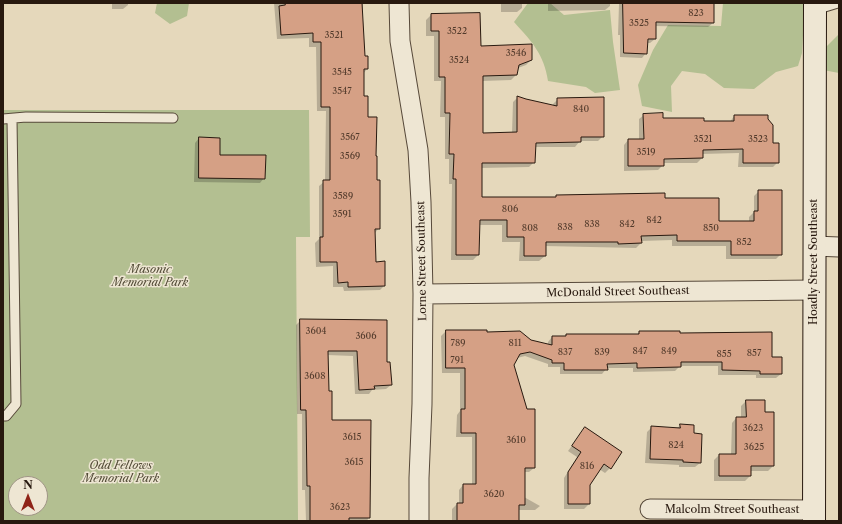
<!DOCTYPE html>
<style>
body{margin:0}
#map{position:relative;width:842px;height:524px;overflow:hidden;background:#e5d8bb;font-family:"Libre Caslon Text",serif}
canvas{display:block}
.frame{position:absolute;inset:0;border:4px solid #28190f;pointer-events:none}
.north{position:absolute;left:8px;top:476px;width:40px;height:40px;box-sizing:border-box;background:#eee6d3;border:1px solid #9f9485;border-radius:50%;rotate:0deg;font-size:11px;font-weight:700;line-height:16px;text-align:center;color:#28190f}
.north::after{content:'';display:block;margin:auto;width:14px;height:18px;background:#8f2418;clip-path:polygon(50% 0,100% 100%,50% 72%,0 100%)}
</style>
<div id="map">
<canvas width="842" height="524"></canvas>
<div class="frame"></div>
<div class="north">N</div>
</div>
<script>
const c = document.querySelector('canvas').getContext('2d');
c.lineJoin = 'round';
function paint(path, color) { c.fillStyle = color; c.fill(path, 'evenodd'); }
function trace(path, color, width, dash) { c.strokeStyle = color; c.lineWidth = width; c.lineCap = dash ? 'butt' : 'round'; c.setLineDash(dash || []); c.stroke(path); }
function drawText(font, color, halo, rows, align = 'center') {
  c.font = font + ' "Libre Caslon Text",serif'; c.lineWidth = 3; c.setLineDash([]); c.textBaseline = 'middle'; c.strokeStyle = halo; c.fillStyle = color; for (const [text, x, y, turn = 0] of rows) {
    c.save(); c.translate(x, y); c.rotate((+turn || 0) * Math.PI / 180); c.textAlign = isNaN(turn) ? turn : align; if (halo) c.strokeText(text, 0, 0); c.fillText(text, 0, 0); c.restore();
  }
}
const green = new Path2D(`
 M 157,3 L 189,3 L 187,16 L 170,24 L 155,13 Z
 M 528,3 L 550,3 L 564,15 L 610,10 L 613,42 L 620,90 L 595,93 L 586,87 L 548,81 C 544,54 532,42 514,22 Z
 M 723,3 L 814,3 L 804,18 L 802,53 L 798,66 L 776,72 L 754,89 L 724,88 L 705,74 L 682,71 L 671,86 L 672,112 L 642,106 L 638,85 L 653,50 L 668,25 L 721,26 Z
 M 839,34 L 839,73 L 823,70 L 818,55 Z
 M 3,110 L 309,110 L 310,237 L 296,237 L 298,521 L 3,521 ZM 16,484 L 40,484 L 40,508 L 16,508 Z`);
const shadow = new Path2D(`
 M 112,3 L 128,3 L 128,5 L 123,9 L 112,9 Z
 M 274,3 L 363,3 L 363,10 L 362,12 L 364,57 L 367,57 L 367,69 L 363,74 L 363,97 L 376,181 L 379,228 L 375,233 L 375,263 L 384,286 L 380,290 L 344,291 L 343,287 L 333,287 L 333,266 L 316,267 L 315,243 L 319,239 L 319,186 L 325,181 L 326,111 L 317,111 L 316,47 L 309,47 L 309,38 L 277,39 Z
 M 501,3 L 522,3 L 522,8 L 517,12 L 501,12 Z
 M 548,3 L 610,3 L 610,6 L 605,10 L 548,11 Z
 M 620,3 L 713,3 L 713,23 L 708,27 L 655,26 L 655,39 L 650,43 L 647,43 L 646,53 L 642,58 L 620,57 L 620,35 L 618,35 L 619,4 Z
 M 431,15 L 480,47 L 531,60 L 526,65 L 518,68 L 516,75 L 511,80 L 482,81 L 482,134 L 512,133 L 513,102 L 518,97 L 553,106 L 553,104 L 558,99 L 603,136 L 598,141 L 580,141 L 575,147 L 535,147 L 534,162 L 529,167 L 481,168 L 481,198 L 555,198 L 557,196 L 664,199 L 718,222 L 749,222 L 749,217 L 754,212 L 754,196 L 759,191 L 781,254 L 776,259 L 726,259 L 726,246 L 672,246 L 672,240 L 641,241 L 641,243 L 636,248 L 545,246 L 545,256 L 539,261 L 519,261 L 520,242 L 502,242 L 502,225 L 479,225 L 478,255 L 473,260 L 451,260 L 452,184 L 449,184 L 449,159 L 445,159 L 445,117 L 440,117 L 441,81 L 434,81 L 434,36 L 426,36 L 426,20 Z
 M 644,115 L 662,119 L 703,122 L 730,122 L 734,116 L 772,144 L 778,162 L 773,167 L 738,167 L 739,153 L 702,154 L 702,158 L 697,163 L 663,163 L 663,165 L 658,170 L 624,171 L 624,145 L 628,140 L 639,140 L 639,119 Z
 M 199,138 L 219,156 L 264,178 L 260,183 L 194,182 L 195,143 Z
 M 301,320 L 386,363 L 391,385 L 386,389 L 372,390 L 369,394 L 355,394 L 353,356 L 327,355 L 328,392 L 331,421 L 369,517 L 367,521 L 306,521 L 305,490 L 302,490 L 302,414 L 297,414 L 296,325 Z
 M 446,331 L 486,333 L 548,345 L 548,342 L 552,337 L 564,337 L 566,335 L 637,335 L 639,332 L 679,334 L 771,358 L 781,374 L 776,378 L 756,378 L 756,375 L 718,375 L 718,366 L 680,366 L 675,371 L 633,372 L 633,368 L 607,368 L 602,374 L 560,374 L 560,367 L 548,367 L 548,364 L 525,356 L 517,358 L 513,365 L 534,468 L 529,472 L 524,472 L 524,497 L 540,506 L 535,510 L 518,510 L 518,521 L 452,521 L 452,509 L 457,504 L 459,504 L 459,490 L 463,485 L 472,485 L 472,437 L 456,437 L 457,415 L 460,411 L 460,373 L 442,373 L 441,336 Z
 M 746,401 L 764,401 L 764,413 L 773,466 L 768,471 L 750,471 L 750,476 L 745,481 L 714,481 L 714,460 L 719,455 L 731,455 L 732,423 L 736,418 L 741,418 L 741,406 Z
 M 681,425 L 693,434 L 700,463 L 695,467 L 679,467 L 679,465 L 645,463 L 647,432 L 652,427 L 677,428 Z
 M 585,428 L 610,468 L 605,473 L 599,469 L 589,484 L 589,504 L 584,509 L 564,509 L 564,478 L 577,457 L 568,451 Z`);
const building = new Path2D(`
 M 285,3 L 362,3 L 365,56 L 368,56 L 368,69 L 364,69 L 364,96 L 368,96 L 368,117 L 377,117 L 376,156 L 377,156 L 377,180 L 380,180 L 380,229 L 375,229 L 376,262 L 385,261 L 385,286 L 348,287 L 348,282 L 338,283 L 337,262 L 320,262 L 320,237 L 323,237 L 323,180 L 330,180 L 330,107 L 321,107 L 321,42 L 313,42 L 313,33 L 281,35 L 279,6 L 285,5 Z
 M 623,3 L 714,3 L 714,23 L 656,22 L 656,39 L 648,39 L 647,54 L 624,53 Z
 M 480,13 L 481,46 L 532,44 L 532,60 L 519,65 L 517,75 L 483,76 L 483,133 L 517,132 L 517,96 L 526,99 L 557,106 L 557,98 L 604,97 L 604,137 L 581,137 L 581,142 L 536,143 L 535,163 L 482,163 L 482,197 L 556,197 L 556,195 L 665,193 L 665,198 L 719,198 L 719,221 L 754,221 L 754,211 L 758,211 L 758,190 L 782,190 L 782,255 L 731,255 L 731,241 L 677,241 L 677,235 L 641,236 L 642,243 L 618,244 L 618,242 L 546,242 L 546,256 L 524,256 L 524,237 L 507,237 L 507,220 L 480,220 L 479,255 L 456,255 L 456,179 L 453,179 L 454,154 L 449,154 L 450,113 L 445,113 L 445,77 L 439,77 L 439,31 L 431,31 L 431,14 Z
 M 663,113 L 663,118 L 704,118 L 704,121 L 734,121 L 734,115 L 768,115 L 768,119 L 773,125 L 773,143 L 779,143 L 779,163 L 743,163 L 743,149 L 703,150 L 703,158 L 664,159 L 664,166 L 628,166 L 628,139 L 644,139 L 643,114 Z
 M 199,137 L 220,138 L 220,155 L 266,155 L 265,179 L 199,178 Z
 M 300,319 L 387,320 L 387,362 L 390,362 L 392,385 L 374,386 L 375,389 L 359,390 L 357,351 L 328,351 L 329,391 L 332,391 L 332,420 L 371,420 L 370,518 L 349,518 L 349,521 L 310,521 L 310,486 L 307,486 L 306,410 L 301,410 Z
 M 446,330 L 487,330 L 487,332 L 520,331 L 531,340 L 552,345 L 552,336 L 566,336 L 566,334 L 639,334 L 639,331 L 680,331 L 680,333 L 772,332 L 772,357 L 782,357 L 782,374 L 760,374 L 760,371 L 722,370 L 722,362 L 681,362 L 681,367 L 637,368 L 637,363 L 607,364 L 608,370 L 564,370 L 564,363 L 552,363 L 552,360 L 530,352 L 520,354 L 514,365 L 527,409 L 535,409 L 535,468 L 525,468 L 525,505 L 519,505 L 519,521 L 457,521 L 457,503 L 463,503 L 463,484 L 476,484 L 476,433 L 461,433 L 461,409 L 465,409 L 465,368 L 446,368 Z
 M 746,400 L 765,400 L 765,412 L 774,412 L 774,466 L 751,466 L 751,476 L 719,476 L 719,454 L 736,454 L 736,417 L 746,417 Z
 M 680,424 L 694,425 L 694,433 L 702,434 L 701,463 L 683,462 L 683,460 L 650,459 L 651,426 L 680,428 Z
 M 585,427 L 622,452 L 611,469 L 604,464 L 590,485 L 590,504 L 568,504 L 568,472 L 581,452 L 572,446 Z`);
const lane = new Path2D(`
 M 815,10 L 838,3
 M 3,119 L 26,117 L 173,118
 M 3,416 L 6,416 L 16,404 L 12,119`);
const street = new Path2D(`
 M 399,3 L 400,41 L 418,150 L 421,202 L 423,294 L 422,404 L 419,478 L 419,521
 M 814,246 L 839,247
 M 423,294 L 814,290
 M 650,509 L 814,510`);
const secondary = new Path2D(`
 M 814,521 L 815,3`);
const numberNames = [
 ["823",696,13],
 ["3525",639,23],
 ["3522",457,31],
 ["3521",334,35],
 ["3546",516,53],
 ["3524",459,60],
 ["3545",342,72],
 ["3547",342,91],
 ["840",581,109],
 ["3567",350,137],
 ["3521",703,139],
 ["3523",758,139],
 ["3519",646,152],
 ["3569",350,156],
 ["3589",343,196],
 ["806",510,209],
 ["3591",342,214],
 ["842",654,220],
 ["838",592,224],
 ["842",627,224],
 ["838",565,227],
 ["808",530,228],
 ["850",711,228],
 ["852",744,242],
 ["3604",316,331],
 ["3606",366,336],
 ["789",458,343],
 ["811",515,343],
 ["847",640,351],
 ["849",669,351],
 ["837",565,352],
 ["839",602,352],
 ["857",754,353],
 ["855",724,354],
 ["791",457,360],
 ["3608",315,376],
 ["3623",753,428],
 ["3615",352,437],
 ["3610",516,440],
 ["824",676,445],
 ["3625",754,447],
 ["3615",354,462],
 ["816",587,466],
 ["3620",494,494],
 ["3623",340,507]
];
const streetNames = [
 ["Lorne Street Southeast",422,261,-91],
 ["Hoadly Street Southeast",814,262,-90],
 ["McDonald Street Southeast",618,292,-1],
 ["Malcolm Street Southeast",732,510]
];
const parkNames = [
 ["Masonic",150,270],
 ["Memorial Park",150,283],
 ["Odd Fellows",121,466],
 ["Memorial Park",121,479]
];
paint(green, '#b3bf91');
paint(shadow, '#0003');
paint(building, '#d5a085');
trace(building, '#28190f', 1);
trace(lane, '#57493a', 11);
trace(street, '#57493a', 21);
trace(secondary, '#28190f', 24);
trace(lane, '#eee6d3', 9);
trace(street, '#eee6d3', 19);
trace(secondary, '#eee6d3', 22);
drawText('9px', '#533b2c', null, numberNames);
drawText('11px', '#28190f', '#eee6d3', streetNames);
drawText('italic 11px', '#524b36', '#eee6d3', parkNames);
</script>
